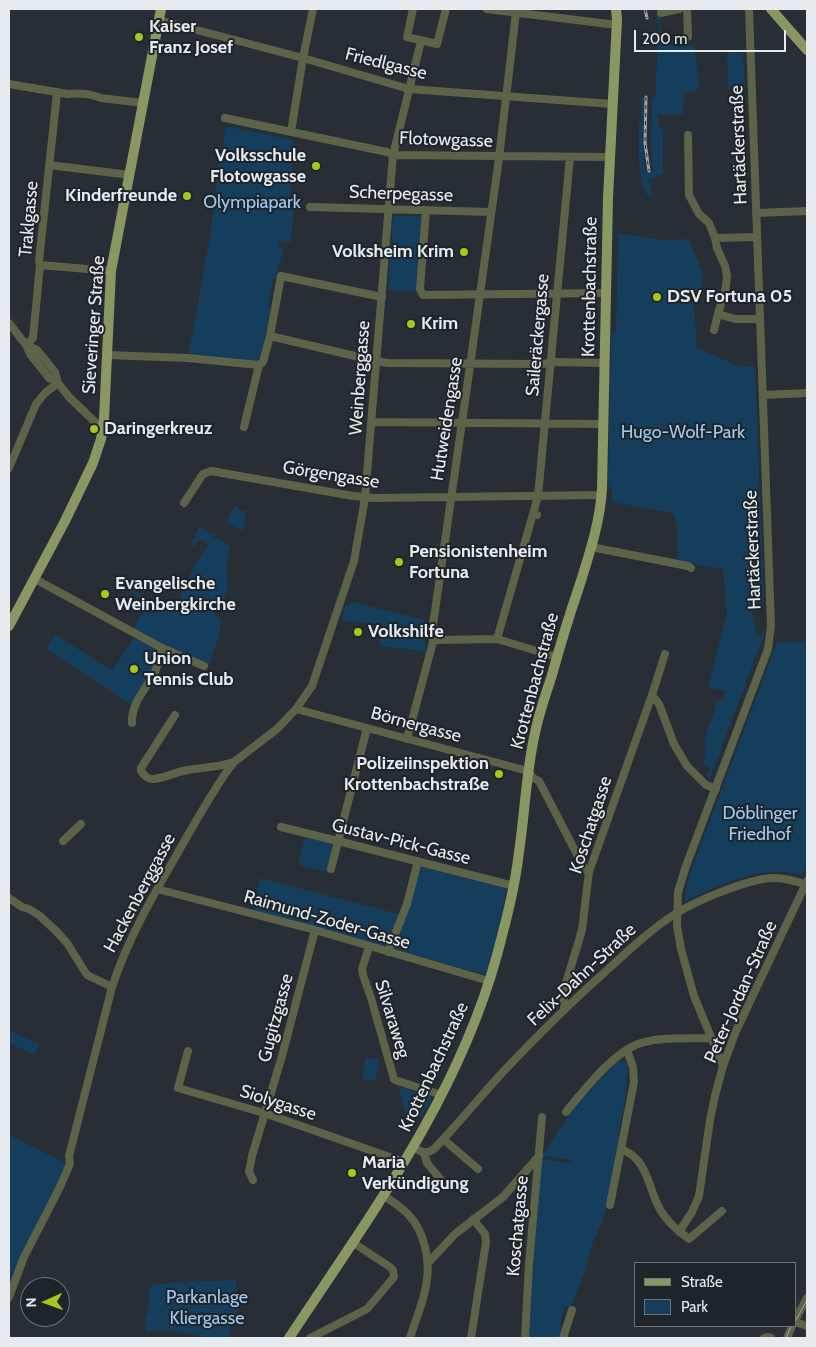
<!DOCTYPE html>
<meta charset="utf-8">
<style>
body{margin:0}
#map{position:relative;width:816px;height:1347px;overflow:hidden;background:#272e35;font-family:Cabin,sans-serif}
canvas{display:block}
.frame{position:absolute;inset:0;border:10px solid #e6ebef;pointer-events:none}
.legend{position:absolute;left:634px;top:1262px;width:162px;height:65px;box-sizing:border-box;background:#1e252a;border:1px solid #6e7479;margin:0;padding:6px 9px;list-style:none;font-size:15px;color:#e6ebef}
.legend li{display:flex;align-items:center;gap:10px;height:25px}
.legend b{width:25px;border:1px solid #6e7479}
.north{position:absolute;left:20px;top:1277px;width:50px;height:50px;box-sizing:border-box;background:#1e252a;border:1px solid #6e7479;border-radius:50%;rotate:268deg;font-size:14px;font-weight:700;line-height:20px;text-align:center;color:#e6ebef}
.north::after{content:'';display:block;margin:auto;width:18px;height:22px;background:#a7c71e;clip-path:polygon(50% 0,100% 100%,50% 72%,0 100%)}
.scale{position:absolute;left:634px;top:30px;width:152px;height:22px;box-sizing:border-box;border:2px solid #e6ebef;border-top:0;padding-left:6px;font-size:15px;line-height:18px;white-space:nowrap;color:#e6ebef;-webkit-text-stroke:4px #1e252a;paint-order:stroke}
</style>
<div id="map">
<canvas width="816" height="1347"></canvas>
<div class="frame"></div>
<ul class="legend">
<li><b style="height:6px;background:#899762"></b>Straße</li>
<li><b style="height:14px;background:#153d5c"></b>Park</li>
</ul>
<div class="north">N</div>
<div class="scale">200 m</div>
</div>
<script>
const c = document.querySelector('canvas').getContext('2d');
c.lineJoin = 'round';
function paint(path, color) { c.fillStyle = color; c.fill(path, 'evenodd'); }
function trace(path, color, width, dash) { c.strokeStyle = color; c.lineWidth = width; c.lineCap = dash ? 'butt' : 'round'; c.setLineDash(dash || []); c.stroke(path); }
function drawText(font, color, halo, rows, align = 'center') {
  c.font = font + ' Cabin,sans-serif'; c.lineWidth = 4; c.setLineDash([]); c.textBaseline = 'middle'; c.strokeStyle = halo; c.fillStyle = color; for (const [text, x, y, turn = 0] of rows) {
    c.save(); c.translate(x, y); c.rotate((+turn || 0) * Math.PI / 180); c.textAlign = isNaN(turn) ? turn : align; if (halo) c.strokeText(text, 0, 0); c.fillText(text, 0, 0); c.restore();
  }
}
const green = new Path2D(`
 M 656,15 L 660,15 L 661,44 L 694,46 L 699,86 L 694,92 L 684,92 L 683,115 L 658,114 L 658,128 L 665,128 L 663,131 L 663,173 L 655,177 L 648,179 L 652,197 L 650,198 C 636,186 639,140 639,122 L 641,121 L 641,97 L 644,97 L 643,132 L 642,132 L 645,172 L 653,171 L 651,144 L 652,98 L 655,98 L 659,24 L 657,24 Z
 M 727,53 L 743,53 L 745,87 L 728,88 Z
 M 225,126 L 293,140 L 290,207 L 294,207 L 291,241 L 290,243 L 278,241 L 283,254 L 277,268 L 278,270 L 276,278 L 273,278 L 268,306 L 271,307 L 260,360 L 258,362 L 188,358 L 211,230 L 218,164 L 222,162 Z
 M 393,216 L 422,216 L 416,291 L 388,291 Z
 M 618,233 L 662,240 L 689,239 L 703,274 L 701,289 L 694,305 L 697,348 L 741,367 L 755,366 L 764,602 L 749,604 L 758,637 L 766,630 L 710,778 L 709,778 L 706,776 L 711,767 L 703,764 C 707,755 703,748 705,739 C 708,726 715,714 717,700 L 723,701 L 725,690 L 708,688 L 724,622 L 727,615 L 723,569 L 678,561 L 678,530 L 673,513 L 612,502 L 612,490 L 608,485 L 611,332 L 616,333 Z
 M 234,506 L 237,506 L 239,510 L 246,511 L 244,527 L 242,531 L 227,523 L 227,520 Z
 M 199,527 L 200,528 L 201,527 L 204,528 L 203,530 L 205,531 L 206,529 L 208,531 L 209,534 L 210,535 L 213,533 L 215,534 L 211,542 L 215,537 L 231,547 L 226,561 L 228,588 L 222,607 L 213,613 L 221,619 L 219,636 L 209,664 L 169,647 L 133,628 L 148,604 L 111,578 L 115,576 L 162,609 L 169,610 L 177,605 L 194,566 L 209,545 L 200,539 L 195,547 L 191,545 L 192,539 L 195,539 L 196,537 L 195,534 L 198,531 L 197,530 Z
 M 353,602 L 428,621 L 425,651 L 380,646 L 381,625 L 341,620 L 346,605 L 350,605 Z
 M 55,634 L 112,671 L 134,638 L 154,648 L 157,653 L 157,663 L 132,705 L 47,649 Z
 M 777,642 L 807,642 L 807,865 L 802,876 C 764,862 719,886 684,902 L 688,881 L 692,868 Z
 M 304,838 L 329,842 L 333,848 L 327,872 L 298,865 Z
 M 422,867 L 504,888 L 506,890 L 499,926 L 487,972 L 483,974 L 394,949 L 393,948 L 411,903 L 420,868 Z
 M 260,878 L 399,914 L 384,947 L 252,911 Z
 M 9,1030 L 39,1044 L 34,1055 L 9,1043 Z
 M 366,1057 L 379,1060 L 375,1081 L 362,1079 Z
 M 619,1060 L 627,1063 C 629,1088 623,1112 618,1136 L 620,1137 L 608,1204 L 602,1222 L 594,1239 L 585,1271 L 571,1308 L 565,1306 L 560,1324 L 562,1332 L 560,1338 L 526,1338 L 540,1158 L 571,1164 L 571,1160 L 542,1156 L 572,1110 L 606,1073 Z
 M 398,1086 L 431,1096 L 431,1102 L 421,1117 L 408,1118 L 406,1116 Z
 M 9,1135 L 68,1164 L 9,1292 Z
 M 236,1280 L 237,1321 L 230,1323 L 230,1338 L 210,1338 L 170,1331 L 146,1331 L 145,1318 L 148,1313 L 149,1293 L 152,1285 L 167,1283 Z`);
const minor = new Path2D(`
 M 413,9 L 407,37 L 437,44 L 446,9
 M 487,9 L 617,25
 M 687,9 L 688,37
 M 661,13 L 679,9
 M 159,20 L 303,58 L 409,89 L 612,104
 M 9,84 L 68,94 C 78,93 91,94 101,98 L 143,103
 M 225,118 L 387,152 L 393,155 L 610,157
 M 291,132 L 303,58 L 313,9
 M 688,135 L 689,195 L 699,214 L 709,223 L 715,238 L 717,248 L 725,266 L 727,276 L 726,287 L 718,314 L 735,319 L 760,319
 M 49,165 L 130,175
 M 310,207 L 491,212
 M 426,210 L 420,289 L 423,295 L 606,293
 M 756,213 L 807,211
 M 715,238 L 757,237
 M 40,265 L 111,271
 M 9,323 L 26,345 L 30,354 L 49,378 L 58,383
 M 714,330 L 718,314
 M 270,336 L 376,361 L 388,363 L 542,364 L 555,362 L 604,363
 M 26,345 L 33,338 L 40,265 L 39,261 L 57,93
 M 26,345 L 37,350 L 55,372 L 58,383 L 69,397 L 95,422 L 104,427
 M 107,355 L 188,358 L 259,365
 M 259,365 L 263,362 L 270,336 L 281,276 L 382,297
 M 763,395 L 807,393
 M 371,422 L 603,424
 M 244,427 L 259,365
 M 9,468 L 36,404 L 45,393 L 58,383
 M 184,503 L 203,474 L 211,471 L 353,496 L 374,498 L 602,495
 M 537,515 L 533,514 L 538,496 L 570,157
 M 591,547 L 688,566 L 691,568
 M 35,579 L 162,648 L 204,666
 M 497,639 L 533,514
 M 433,642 L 437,640 L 497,639 L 557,657
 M 652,695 L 659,704 L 674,744 L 687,766 L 706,785 L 716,789
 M 296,709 L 528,771 L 533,778 L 539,781 L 584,868 L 589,872
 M 175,715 L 141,768 L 141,771 C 144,775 147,779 153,779 C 162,779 174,773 183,771 C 200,767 217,768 234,762
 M 132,723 C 131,704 145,690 154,674 C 158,666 159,657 162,648
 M 407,739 L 433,642 L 433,625 C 455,469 478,314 499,158 C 505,109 510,60 516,12
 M 281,827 L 338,841 L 514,886
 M 63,841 L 81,824
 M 331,869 L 367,728
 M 157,889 L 315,930 L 489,981
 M 9,898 L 22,907 L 29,909 L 40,916 L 57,932 L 67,943 L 87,975 L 112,987
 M 369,947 L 362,969 L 363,975 L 371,998 L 394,1079 L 395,1080 L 442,1095
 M 388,952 L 407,904 L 418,861
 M 564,1009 L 564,999 L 566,983 L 582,930 L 589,872 L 652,695 L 665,654
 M 188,1051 L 178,1088 L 264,1113 L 404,1162
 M 723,1066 L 694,996 L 681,949 L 677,926 L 678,892 L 686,866 L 768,649 L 771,626 L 749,9
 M 566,1112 C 584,1090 612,1054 638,1044 C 659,1036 689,1039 711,1038
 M 443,1139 L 478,1169
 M 413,1147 C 421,1152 426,1155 434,1149 C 457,1125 479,1098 502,1073 C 535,1038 569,1004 605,972 C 627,952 650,930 675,914 C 698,900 747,879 774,878 C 786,878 796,881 807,885
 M 621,1149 C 650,1160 647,1189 661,1211 C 668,1223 678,1231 689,1239 L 722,1211
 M 424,1153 L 427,1163 L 442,1181
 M 253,1180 L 249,1172 L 252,1156 L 282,1056 L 315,930
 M 383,1195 C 392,1201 400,1206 408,1214 C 425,1232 431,1262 426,1286 C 423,1304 415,1321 410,1338
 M 610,1205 L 634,1082 L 633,1067 L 627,1050
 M 679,1232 L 692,1212 L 699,1196 L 710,1120 L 715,1096 L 723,1066 L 736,1031 L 807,881
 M 428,1263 L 455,1234 L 503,1197 L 539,1156
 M 9,1297 L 24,1257 L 59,1189 L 70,1164 L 69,1156 L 112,987 C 128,939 151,899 176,856 C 193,826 210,795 230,767 L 234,762 L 277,729 L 296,709 L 312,686 L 354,561 L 365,498 L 393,155 L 421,41
 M 795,1320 L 807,1298
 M 795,1322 L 807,1326
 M 310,1338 L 367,1309 L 394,1277 L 393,1270 L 390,1267 L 352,1242
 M 471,1338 L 486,1242 L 485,1234 L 473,1219
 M 525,1338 L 529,1264 L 542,1117
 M 563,1338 L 572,1310
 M 764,1338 L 767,1337 L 771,1338
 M 787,1338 L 792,1326`);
const major = new Path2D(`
 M 771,9 L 807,50
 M 9,626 L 65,521 L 93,463 L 101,439 L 104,419 L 111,271 L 161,9
 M 289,1338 C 369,1217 458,1098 497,955 C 506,921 515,887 519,852 C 525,812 526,772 535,733 C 539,713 546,694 552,675 C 560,646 569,616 579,587 C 589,555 600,523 602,489 L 608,198 L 617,20 L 616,9`);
const tram = new Path2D(`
 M 795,1322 L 807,1300
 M 786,1338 L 791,1326`);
const rail = new Path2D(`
 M 645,9 L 647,18
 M 646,97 L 645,143 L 649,171`);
const markers = [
 [139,37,5,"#a7c71e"],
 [316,166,5,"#a7c71e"],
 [187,196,5,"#a7c71e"],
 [464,252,5,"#a7c71e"],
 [657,297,5,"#a7c71e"],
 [411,324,5,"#a7c71e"],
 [94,429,5,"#a7c71e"],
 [399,562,5,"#a7c71e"],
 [105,594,5,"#a7c71e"],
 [358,632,5,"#a7c71e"],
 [134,669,5,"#a7c71e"],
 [499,774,5,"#a7c71e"],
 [352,1173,5,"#a7c71e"]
];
const poiNames = [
 ["Kaiser",149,27],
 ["Franz Josef",149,48],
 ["Volksschule",306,156,"right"],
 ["Flotowgasse",306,177,"right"],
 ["Kinderfreunde",177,196,"right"],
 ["Volksheim Krim",454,252,"right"],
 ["DSV Fortuna 05",667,297],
 ["Krim",421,324],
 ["Daringerkreuz",104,429],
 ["Pensionistenheim",409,552],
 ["Fortuna",409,573],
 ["Evangelische",115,584],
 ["Weinbergkirche",115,605],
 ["Volkshilfe",368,632],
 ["Union",144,659],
 ["Tennis Club",144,680],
 ["Polizeiinspektion",489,764,"right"],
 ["Krottenbachstraße",489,785,"right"],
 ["Maria",362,1163],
 ["Verkündigung",362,1184]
];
const streetNames = [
 ["Friedlgasse",386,64,14],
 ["Flotowgasse",446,140,2],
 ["Hartäckerstraße",739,145,-92],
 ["Scherpegasse",401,194,2],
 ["Traklgasse",29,219,-85],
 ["Krottenbachstraße",590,287,-89],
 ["Sieveringer Straße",94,325,-86],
 ["Saileräckergasse",538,335,-85],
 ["Weinberggasse",360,378,-86],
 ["Hutweidengasse",447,419,-81],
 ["Görgengasse",331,475,9],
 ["Hartäckerstraße",753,550,-92],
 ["Krottenbachstraße",535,681,-75],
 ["Börnergasse",416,725,15],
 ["Koschatgasse",591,825,-72],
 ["Gustav-Pick-Gasse",401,842,14],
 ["Hackenberggasse",140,893,-62],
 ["Raimund-Zoder-Gasse",327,920,16],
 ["Felix-Dahn-Straße",582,975,-43],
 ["Peter-Jordan-Straße",741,992,-66],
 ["Gugitzgasse",276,1018,-75],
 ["Silvaraweg",392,1019,73],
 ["Krottenbachstraße",434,1067,-65],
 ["Siolygasse",278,1103,18],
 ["Koschatgasse",518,1226,-85]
];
const parkNames = [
 ["Olympiapark",252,203],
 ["Hugo-Wolf-Park",683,433],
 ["Döblinger",760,814],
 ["Friedhof",760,835],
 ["Parkanlage",207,1298],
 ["Kliergasse",207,1319]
];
paint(green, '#153d5c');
trace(minor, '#5c6349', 8);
trace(major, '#899762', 10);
trace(tram, '#a0a6ab', 1);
trace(rail, '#a0a6ab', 3);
trace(rail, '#1e252a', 1, [4]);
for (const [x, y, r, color] of markers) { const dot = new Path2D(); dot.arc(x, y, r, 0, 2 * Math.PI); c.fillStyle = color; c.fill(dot); trace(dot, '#1e252a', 2); }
drawText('bold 18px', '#e6ebef', '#1e252a', poiNames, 'left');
drawText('18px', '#e6ebef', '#1e252a', streetNames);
drawText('18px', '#9fcbf2', '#1e252a', parkNames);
</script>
